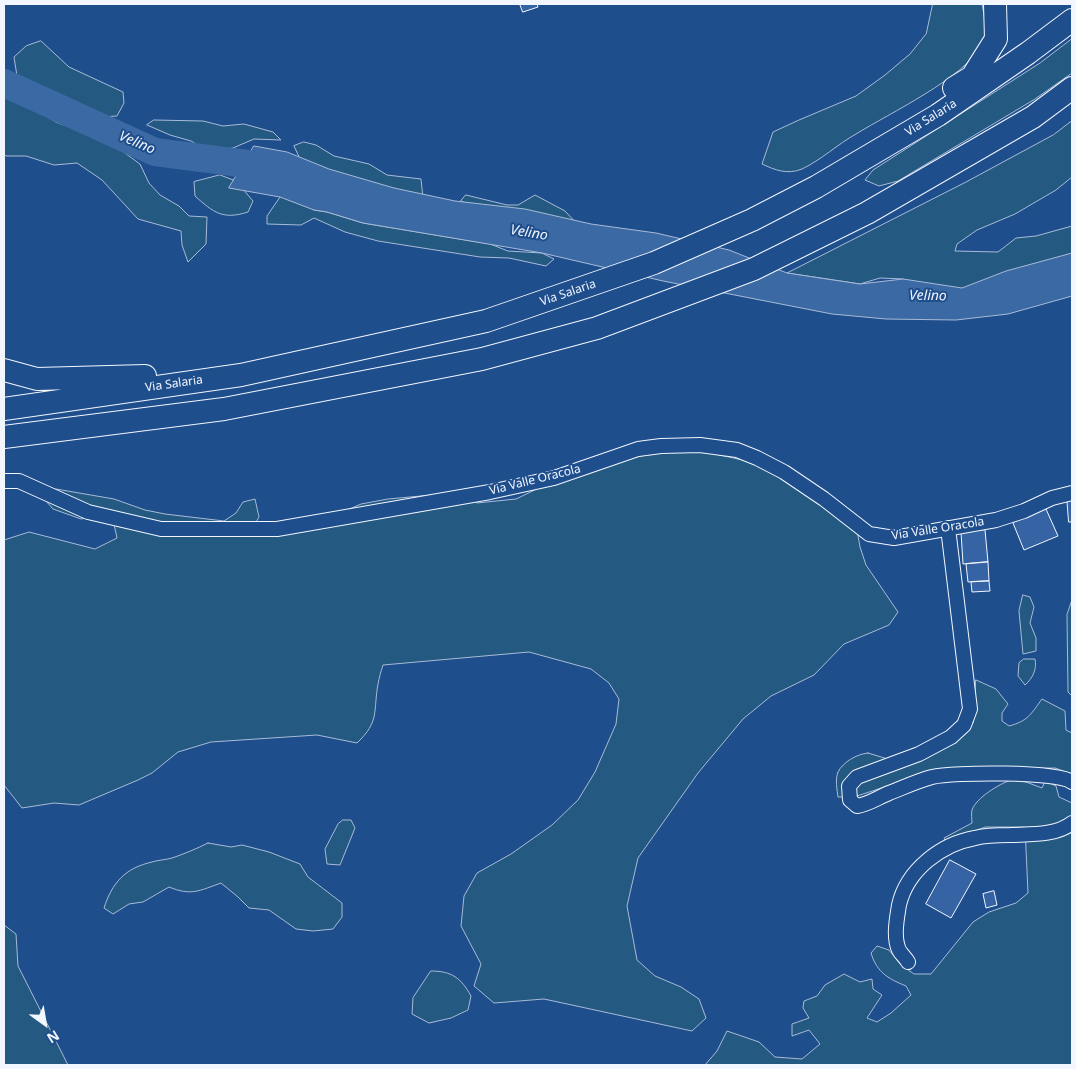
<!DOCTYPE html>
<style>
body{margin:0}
#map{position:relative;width:1076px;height:1069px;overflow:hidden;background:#1f4e8c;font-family:"Noto Sans",sans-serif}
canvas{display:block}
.frame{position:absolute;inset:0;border:5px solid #f2f6ff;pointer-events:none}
.north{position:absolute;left:20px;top:999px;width:50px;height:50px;-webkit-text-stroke:4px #1f4e8c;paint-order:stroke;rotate:148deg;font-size:14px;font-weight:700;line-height:20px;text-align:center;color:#f2f6ff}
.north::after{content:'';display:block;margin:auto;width:18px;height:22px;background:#f2f6ff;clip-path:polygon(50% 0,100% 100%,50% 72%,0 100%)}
</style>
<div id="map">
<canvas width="1076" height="1069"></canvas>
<div class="frame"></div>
<div class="north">N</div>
</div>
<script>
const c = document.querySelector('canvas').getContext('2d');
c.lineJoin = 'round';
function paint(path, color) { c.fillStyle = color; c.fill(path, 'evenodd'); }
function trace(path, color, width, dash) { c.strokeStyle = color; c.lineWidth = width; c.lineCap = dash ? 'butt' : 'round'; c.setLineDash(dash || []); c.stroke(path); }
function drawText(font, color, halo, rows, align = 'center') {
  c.font = font + ' "Noto Sans",sans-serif'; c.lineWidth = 4; c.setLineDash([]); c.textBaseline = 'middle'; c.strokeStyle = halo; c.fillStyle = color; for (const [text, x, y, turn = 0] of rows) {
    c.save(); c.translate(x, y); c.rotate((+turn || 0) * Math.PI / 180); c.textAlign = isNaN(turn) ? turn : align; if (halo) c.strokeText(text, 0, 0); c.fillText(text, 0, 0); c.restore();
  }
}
const green = new Path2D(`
 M 933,4 L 982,4 C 984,16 989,34 982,45 C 964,78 890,113 856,134 C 838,144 821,160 802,169 C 787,175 775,170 762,164 L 773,132 L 799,120 L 856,96 L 885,75 L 910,54 L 926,34 Z
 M 1072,39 L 1072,73 L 1035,99 L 898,181 L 879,186 L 865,180 L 873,170 L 1040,63 Z
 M 41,41 L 69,67 L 123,92 L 124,103 L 117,116 C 108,116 98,119 89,118 C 63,115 39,89 17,76 L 14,57 L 26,46 Z
 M 4,97 L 18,100 L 56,122 L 111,143 L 140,164 L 149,183 L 160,195 L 179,206 L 189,216 L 207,217 L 206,244 L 188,262 L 182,245 L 181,231 L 138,219 L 102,180 L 77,163 L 54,165 L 26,156 L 6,156 L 4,154 Z
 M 154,120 L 203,121 L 223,126 L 244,124 L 273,132 L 281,140 L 254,139 L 233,148 L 209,152 L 191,141 L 170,135 L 147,125 Z
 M 1072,121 L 1072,177 L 1056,190 L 1015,214 L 977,230 L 957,244 L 955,251 L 998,252 L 1016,238 L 1036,236 L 1072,226 L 1072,259 L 956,290 L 929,289 L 903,279 L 880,278 L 860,284 L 787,273 L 966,182 L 1053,135 Z
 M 304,142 L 316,145 L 334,156 L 369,164 L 387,175 L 421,179 L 423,198 L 405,198 L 300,159 L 294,146 Z
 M 220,175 L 236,181 L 253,201 L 248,212 C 223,220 214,213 195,196 L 194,182 Z
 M 466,195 L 507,205 L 518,205 L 535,195 L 565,211 L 579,226 L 479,208 L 461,201 Z
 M 296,196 L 314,210 L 327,212 L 363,223 L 490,244 L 508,251 L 542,253 L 554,259 L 546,266 L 509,258 L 480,257 L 378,241 L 345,232 L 314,218 L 301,225 L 267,224 L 267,216 L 280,197 Z
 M 659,452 L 706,452 L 747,461 L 833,499 L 854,513 L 860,547 L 866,565 L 898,612 L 889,625 L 844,644 L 814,675 L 771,696 L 743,719 L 698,773 L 638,858 L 627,906 L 637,960 L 655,976 L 681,987 L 699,999 L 706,1018 L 692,1031 L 544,999 L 494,1003 L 474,986 L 481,964 L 461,926 L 464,896 L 477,873 L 511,854 L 552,825 L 578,800 L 595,772 L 616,724 L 619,699 L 609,683 L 591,669 L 529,652 L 383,665 C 381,671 379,678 378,684 C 373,712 380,721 357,743 L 317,735 L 211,742 L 178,752 L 152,773 L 138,780 L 79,805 L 54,803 L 22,808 L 4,785 L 4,540 L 29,532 L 95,549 L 117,538 L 114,524 L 102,514 L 81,519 L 53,509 L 39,493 L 56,489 L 114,499 L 145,510 L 165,514 L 224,521 L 236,513 L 243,502 L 255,499 L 259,517 L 254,526 L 324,520 L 361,504 L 388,499 L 464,492 L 477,503 L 516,499 L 547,484 L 575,478 L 600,467 L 632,458 Z
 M 1023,595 L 1030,597 L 1034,607 L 1030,623 L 1036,638 L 1036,651 L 1023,654 L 1019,611 Z
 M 1072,600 L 1072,696 L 1068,692 L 1067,615 Z
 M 1024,659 L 1035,659 C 1037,669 1033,678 1025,685 L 1018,676 L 1019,663 Z
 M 976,680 L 996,689 L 1008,704 L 1002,713 L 1002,721 L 1009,726 C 1028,721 1031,714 1042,699 L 1065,711 L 1066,730 L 1072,733 L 1072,774 L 1055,768 L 995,769 L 918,776 L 857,796 L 855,788 L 857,781 L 965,732 L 973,723 Z
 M 868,753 L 891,760 L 844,789 L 842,797 L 838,797 C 837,790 835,779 838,772 C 843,762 857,754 868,753 Z
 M 1011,780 L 1026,782 L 1042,788 L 1045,781 L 1056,786 L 1059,797 L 1072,803 L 1072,1065 L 705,1065 L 717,1051 L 727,1031 L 759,1042 L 775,1057 L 802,1059 L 820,1044 L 809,1030 L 792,1036 L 792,1024 L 809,1018 L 803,1008 L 804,1001 L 817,996 L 825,985 L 844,974 L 860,982 L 872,979 L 873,989 L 882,995 L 867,1018 L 877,1022 L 891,1013 L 911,995 L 906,986 C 889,979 877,973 871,953 L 877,946 L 889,950 L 901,965 L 914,974 L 931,974 L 973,922 L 989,912 L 1016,903 L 1028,893 L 1025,827 L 985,827 L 946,843 L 944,838 L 972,823 C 972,820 971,813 972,810 C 976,798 999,784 1011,780 Z
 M 343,820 L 351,820 L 355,828 L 340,865 L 327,864 L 325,849 L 338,824 Z
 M 208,843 L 231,847 L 242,845 L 269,852 L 300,864 L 308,877 L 342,903 L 342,917 L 333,929 L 313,931 L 296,929 L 269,910 L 249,908 L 238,897 L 221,883 C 199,891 191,896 169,887 L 143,902 L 129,904 L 113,914 L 104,908 C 112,883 125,868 152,862 C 158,860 165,860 172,858 C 184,854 196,849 208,843 Z
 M 4,925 L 16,934 L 18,966 L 68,1065 L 4,1065 Z
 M 431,971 C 452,971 461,978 471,996 L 468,1010 L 451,1018 L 429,1023 L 412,1014 L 413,998 Z`);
const water = new Path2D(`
 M 254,146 L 287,152 L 329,169 L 394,188 L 455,201 L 525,209 L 591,224 L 656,233 L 729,250 L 787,273 L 860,284 L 903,279 L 962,288 L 1006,271 L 1072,253 L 1072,296 L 1008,314 L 956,320 L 886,319 L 832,314 L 663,281 L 542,253 L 363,223 L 327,212 L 314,210 L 280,197 L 229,188 Z`);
const river = new Path2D(`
 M 4,83 L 155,152 L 248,164 L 279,175`);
const building = new Path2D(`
 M 520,4 L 537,4 L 538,7 L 523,12 Z
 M 1067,497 L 1072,497 L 1072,522 L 1069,522 Z
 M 1046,509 L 1058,536 L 1024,550 L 1013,523 Z
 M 985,530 L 988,562 L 963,564 L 961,532 Z
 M 988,562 L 989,581 L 968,582 L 966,564 Z
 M 989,581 L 990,591 L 972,592 L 971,582 Z
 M 950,860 L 976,874 L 951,918 L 926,904 Z
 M 994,891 L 997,905 L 986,908 L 983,894 Z`);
const minor = new Path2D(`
 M 4,481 L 19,481 L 88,512 L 161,529 L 277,529 L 490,492 L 554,478 L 638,449 L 661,446 L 700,445 L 737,450 L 757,458 L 784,472 L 824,499 L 869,534 L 894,538 L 996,520 L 1024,511 L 1052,498 L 1072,493
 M 948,528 L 970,709 L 964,725 L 951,737 L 919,754 L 857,777 L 849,786 L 850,800 L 857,806 C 869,804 877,798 889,793 C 902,788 917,781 932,777 C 953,772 1057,771 1072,782
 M 908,962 C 906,958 901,954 899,950 C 893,937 897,918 899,905 C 907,870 941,844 975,838 C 986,835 998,835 1010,835 C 1030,834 1055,836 1072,823`);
const trunk = new Path2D(`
 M 954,88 L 972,77 L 996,39 L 995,4
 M 4,370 L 37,379 L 145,376
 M 4,409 L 241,375 L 486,321 L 654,263 L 752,220 L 816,187 L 938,115 L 1028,53 L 1072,20
 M 4,437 L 224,409 L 482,359 L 597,328 L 754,269 L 867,213 L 1033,117 L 1072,88`);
const streetNames = [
 ["Via Salaria",931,118,-32],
 ["Via Salaria",568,293,-19],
 ["Via Salaria",174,384,-8],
 ["Via Valle Oracola",535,480,-14],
 ["Via Valle Oracola",938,529,-9]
];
const waterNames = [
 ["Velino",137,143,23],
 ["Velino",529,233,9],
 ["Velino",928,296,1]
];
paint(green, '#245a82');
trace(green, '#a8bbd7', 1);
paint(water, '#3b69a3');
trace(water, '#a8bbd7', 1);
trace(river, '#3b69a3', 28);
paint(building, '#3563a3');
trace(building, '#f2f6ff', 1);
trace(minor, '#f2f6ff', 16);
trace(trunk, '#f2f6ff', 24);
trace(minor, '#1f4e8c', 14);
trace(trunk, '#1f4e8c', 22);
drawText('12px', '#f2f6ff', '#1f4e8c', streetNames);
drawText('italic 14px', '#f2f6ff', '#1f4e8c', waterNames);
</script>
